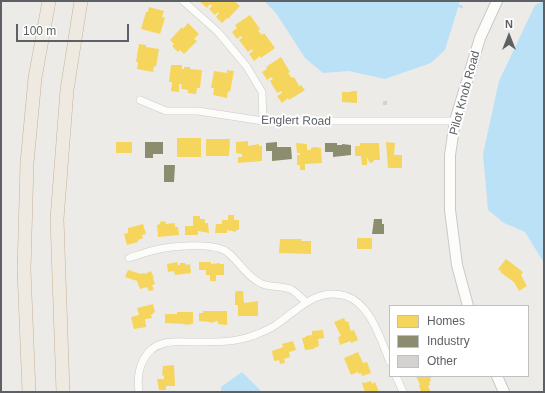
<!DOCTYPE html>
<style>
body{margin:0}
#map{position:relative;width:545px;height:393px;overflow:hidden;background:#edebe7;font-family:Arial,sans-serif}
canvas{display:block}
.frame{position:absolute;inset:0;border:2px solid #5d6165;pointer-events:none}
.legend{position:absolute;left:389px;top:305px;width:140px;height:72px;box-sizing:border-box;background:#fff;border:1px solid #bec0c1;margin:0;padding:5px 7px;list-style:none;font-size:12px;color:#5d6165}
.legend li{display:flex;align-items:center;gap:8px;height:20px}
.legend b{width:20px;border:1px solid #bec0c1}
.north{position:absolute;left:489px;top:16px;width:40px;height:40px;-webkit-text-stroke:3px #fff;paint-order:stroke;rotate:0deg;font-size:11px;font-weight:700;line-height:16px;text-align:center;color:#5d6165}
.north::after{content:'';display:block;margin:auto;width:14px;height:18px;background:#5d6165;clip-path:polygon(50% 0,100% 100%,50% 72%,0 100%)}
.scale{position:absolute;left:16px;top:24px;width:113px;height:18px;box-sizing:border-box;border:2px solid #5d6165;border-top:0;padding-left:5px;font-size:12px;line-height:14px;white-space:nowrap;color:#5d6165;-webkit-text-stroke:3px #fff;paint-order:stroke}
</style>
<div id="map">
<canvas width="545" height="393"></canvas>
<div class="frame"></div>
<ul class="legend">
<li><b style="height:11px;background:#f6d55c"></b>Homes</li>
<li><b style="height:11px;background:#8c8c6e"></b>Industry</li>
<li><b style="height:11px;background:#d3d2d0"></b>Other</li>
</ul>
<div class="north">N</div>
<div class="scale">100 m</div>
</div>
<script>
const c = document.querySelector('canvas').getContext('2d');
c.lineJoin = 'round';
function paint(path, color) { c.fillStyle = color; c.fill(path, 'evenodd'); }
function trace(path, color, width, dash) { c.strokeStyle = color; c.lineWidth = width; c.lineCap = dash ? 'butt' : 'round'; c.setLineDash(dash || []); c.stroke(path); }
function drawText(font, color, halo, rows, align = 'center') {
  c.font = font + ' Arial,sans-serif'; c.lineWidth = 4; c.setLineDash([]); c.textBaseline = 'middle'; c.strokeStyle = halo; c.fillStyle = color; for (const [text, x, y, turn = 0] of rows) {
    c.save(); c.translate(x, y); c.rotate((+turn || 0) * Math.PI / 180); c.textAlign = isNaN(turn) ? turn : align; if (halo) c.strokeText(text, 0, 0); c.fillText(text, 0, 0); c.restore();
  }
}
const water = new Path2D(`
 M 264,1 L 460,1 L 445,50 L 431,63 L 385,79 L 349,71 L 323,73 L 305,58 L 276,13 Z
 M 544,1 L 544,263 L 525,232 L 504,223 L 488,210 L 483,154 L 499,81 L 535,5 Z
 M 242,372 L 262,392 L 221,392 L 221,387 Z`);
const homes = new Path2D(`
 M 199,1 L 234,1 L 240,6 L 228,19 L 227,18 L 222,23 L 216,17 L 219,13 L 218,12 L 215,15 L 209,9 L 212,6 L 210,4 L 207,8 Z
 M 149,7 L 164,11 L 162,17 L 165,18 L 160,34 L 141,29 L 146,12 L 148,12 Z
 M 250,15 L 260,29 L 258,31 L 262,35 L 264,33 L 275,48 L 261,58 L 260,56 L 254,61 L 249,54 L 253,51 L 252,49 L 248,52 L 239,40 L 242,38 L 241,36 L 237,39 L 232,32 L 237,28 L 235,25 Z
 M 188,23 L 199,34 L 194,39 L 197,41 L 184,54 L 180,50 L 178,52 L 172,46 L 174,44 L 170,40 L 182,27 L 183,29 Z
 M 139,44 L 146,45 L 146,47 L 159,49 L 156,67 L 154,66 L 153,72 L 137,69 L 138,62 L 136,62 Z
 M 281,57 L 290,72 L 288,73 L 292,78 L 294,77 L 299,86 L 301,85 L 305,90 L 289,100 L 288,98 L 282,103 L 277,96 L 282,93 L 281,91 L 277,93 L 270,81 L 273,79 L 271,77 L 267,80 L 262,72 L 267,69 L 266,67 Z
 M 171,65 L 182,65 L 182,69 L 184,69 L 184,67 L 190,67 L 190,69 L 202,70 L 200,88 L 197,88 L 196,94 L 188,93 L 188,90 L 181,89 L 182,84 L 179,84 L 179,92 L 171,91 L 172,82 L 169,82 Z
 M 227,70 L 234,71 L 230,92 L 228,91 L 227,98 L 213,95 L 214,88 L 211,88 L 214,71 L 227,73 Z
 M 351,91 L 357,91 L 357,103 L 342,102 L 342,92 L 351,92 Z
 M 177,138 L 201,138 L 201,157 L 177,157 Z
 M 206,139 L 230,139 L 229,156 L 206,156 Z
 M 248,141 L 248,146 L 259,144 L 259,146 L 262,146 L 262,161 L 238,163 L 238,157 L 242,157 L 242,154 L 236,153 L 236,142 Z
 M 116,142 L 132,142 L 132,153 L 116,153 Z
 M 386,142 L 395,143 L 394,155 L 402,155 L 402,168 L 388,168 Z
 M 296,143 L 307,144 L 307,150 L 311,150 L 311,148 L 314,147 L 321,148 L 322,163 L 305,164 L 305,170 L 300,170 L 300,165 L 297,165 L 297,155 L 300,155 L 300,153 L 297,153 Z
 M 360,143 L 379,143 L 380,160 L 374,160 L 373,162 L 371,163 L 369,162 L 368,158 L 367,158 L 367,165 L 362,165 L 361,156 L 355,156 L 355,146 L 360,146 Z
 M 228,215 L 234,215 L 234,220 L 239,220 L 239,230 L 236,230 L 236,232 L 227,230 L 227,233 L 215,233 L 216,224 L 222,224 L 222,220 L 228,220 Z
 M 193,216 L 200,216 L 200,219 L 205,219 L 205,223 L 208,223 L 209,233 L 198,231 L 198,235 L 185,235 L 185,226 L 193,226 Z
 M 165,221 L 166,224 L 175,223 L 175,227 L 178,227 L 179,235 L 158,237 L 157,225 L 160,224 L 160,222 Z
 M 143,224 L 146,234 L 142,235 L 143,238 L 138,240 L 138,242 L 127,245 L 124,234 L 128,233 L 128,228 Z
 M 357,238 L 372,238 L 372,249 L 357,249 Z
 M 280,239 L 302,239 L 301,241 L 311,241 L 311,254 L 279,253 Z
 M 506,259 L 523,272 L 521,275 L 527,286 L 519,291 L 514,282 L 500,272 L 501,271 L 498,269 Z
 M 177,262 L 178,265 L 180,265 L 180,263 L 185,263 L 186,265 L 190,264 L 191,273 L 175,275 L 174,271 L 168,272 L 167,264 Z
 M 199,262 L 211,262 L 211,264 L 220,263 L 220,264 L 224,264 L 224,275 L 216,275 L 216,281 L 210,281 L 210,275 L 206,275 L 206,270 L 199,270 Z
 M 128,270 L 141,274 L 144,273 L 145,274 L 151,271 L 154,278 L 153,278 L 155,284 L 152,285 L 154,290 L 149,291 L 147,287 L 140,289 L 137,281 L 125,277 Z
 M 236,291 L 243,291 L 244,303 L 258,301 L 258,316 L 238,316 L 238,305 L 235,305 L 235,293 Z
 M 153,304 L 155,312 L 151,315 L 152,318 L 145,319 L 146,327 L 134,329 L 131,317 L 139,315 L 137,308 Z
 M 203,311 L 227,311 L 227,325 L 218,324 L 218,321 L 210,323 L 210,322 L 199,321 L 199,313 L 203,313 Z
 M 177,312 L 193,312 L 193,324 L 185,325 L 185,324 L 165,323 L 165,314 L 177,314 Z
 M 344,318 L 346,322 L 348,321 L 351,331 L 354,330 L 358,340 L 351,343 L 350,341 L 340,345 L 338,337 L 341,336 L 334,322 Z
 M 323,330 L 324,338 L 318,339 L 319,346 L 314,348 L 314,349 L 305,350 L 302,338 L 306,337 L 306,336 L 312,335 L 312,331 Z
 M 293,341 L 296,350 L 289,352 L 290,357 L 284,359 L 285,363 L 280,364 L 279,360 L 274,361 L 272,351 L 283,347 L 282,344 Z
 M 358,352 L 363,363 L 367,362 L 371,373 L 362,376 L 361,373 L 359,374 L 358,372 L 351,375 L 344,358 Z
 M 174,365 L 175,386 L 166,386 L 166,390 L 159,390 L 157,379 L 164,379 L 164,375 L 162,376 L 163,366 Z
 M 416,376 L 435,376 L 430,378 L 431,381 L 429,382 L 430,385 L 428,386 L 431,392 L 421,392 L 419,385 L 420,385 Z
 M 371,381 L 372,384 L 375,382 L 379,392 L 365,392 L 362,383 L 364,382 L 365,383 Z`);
const industry = new Path2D(`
 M 145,142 L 163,142 L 163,154 L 153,154 L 153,158 L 145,158 Z
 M 277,142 L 277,147 L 291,147 L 292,159 L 272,161 L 272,151 L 266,151 L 266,143 Z
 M 325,143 L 337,143 L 337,145 L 342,145 L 342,144 L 351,145 L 351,155 L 333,157 L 333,152 L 325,152 Z
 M 164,165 L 175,165 L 174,182 L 164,182 Z
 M 374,219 L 382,219 L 382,224 L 384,224 L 384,234 L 372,234 Z`);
const stream = new Path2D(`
 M 455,1 L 457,5 L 462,7`);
const building = new Path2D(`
 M 383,101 L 387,101 L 387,105 L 383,105 Z`);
const street = new Path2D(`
 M 183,1 L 218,32 L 247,67 L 262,92 L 263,121
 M 140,100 L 166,111 L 198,111 L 263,121 L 455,121
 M 129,258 C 138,255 146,252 155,250 C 171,246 214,242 227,252 C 239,261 246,276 260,283 C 269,288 283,285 292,290 C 297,293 302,299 306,302
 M 396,376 L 403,392
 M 139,392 C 136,373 142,348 165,343 C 174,341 183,342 192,342 C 212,342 233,343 252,336 C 260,333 269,330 277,324 C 299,309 317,287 346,296 C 371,304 381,341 390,362`);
const secondary = new Path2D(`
 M 468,306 L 457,265 L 450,210 L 450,155 L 455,121 L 480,38 L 497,1
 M 497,376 L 504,392`);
const highway = new Path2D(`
 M 29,392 L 24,270 L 27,163 L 35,78 L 49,1
 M 63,392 L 57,219 L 67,90 L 81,1`);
const streetNames = [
 ["Pilot Knob Road",465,93,-75],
 ["Englert Road",296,121,1]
];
paint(water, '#bbe1f7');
paint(homes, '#f6d55c');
paint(industry, '#8c8c6e');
trace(stream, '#bbe1f7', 2.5);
paint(building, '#d3d2d0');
trace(street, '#c9cac9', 8);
trace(secondary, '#c9c9c9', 12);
trace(highway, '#c5b294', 14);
trace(street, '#fcfcfb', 7);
trace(secondary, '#fcfcfb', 10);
trace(highway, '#efeae1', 13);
drawText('12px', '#5d6165', '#fff', streetNames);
</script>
